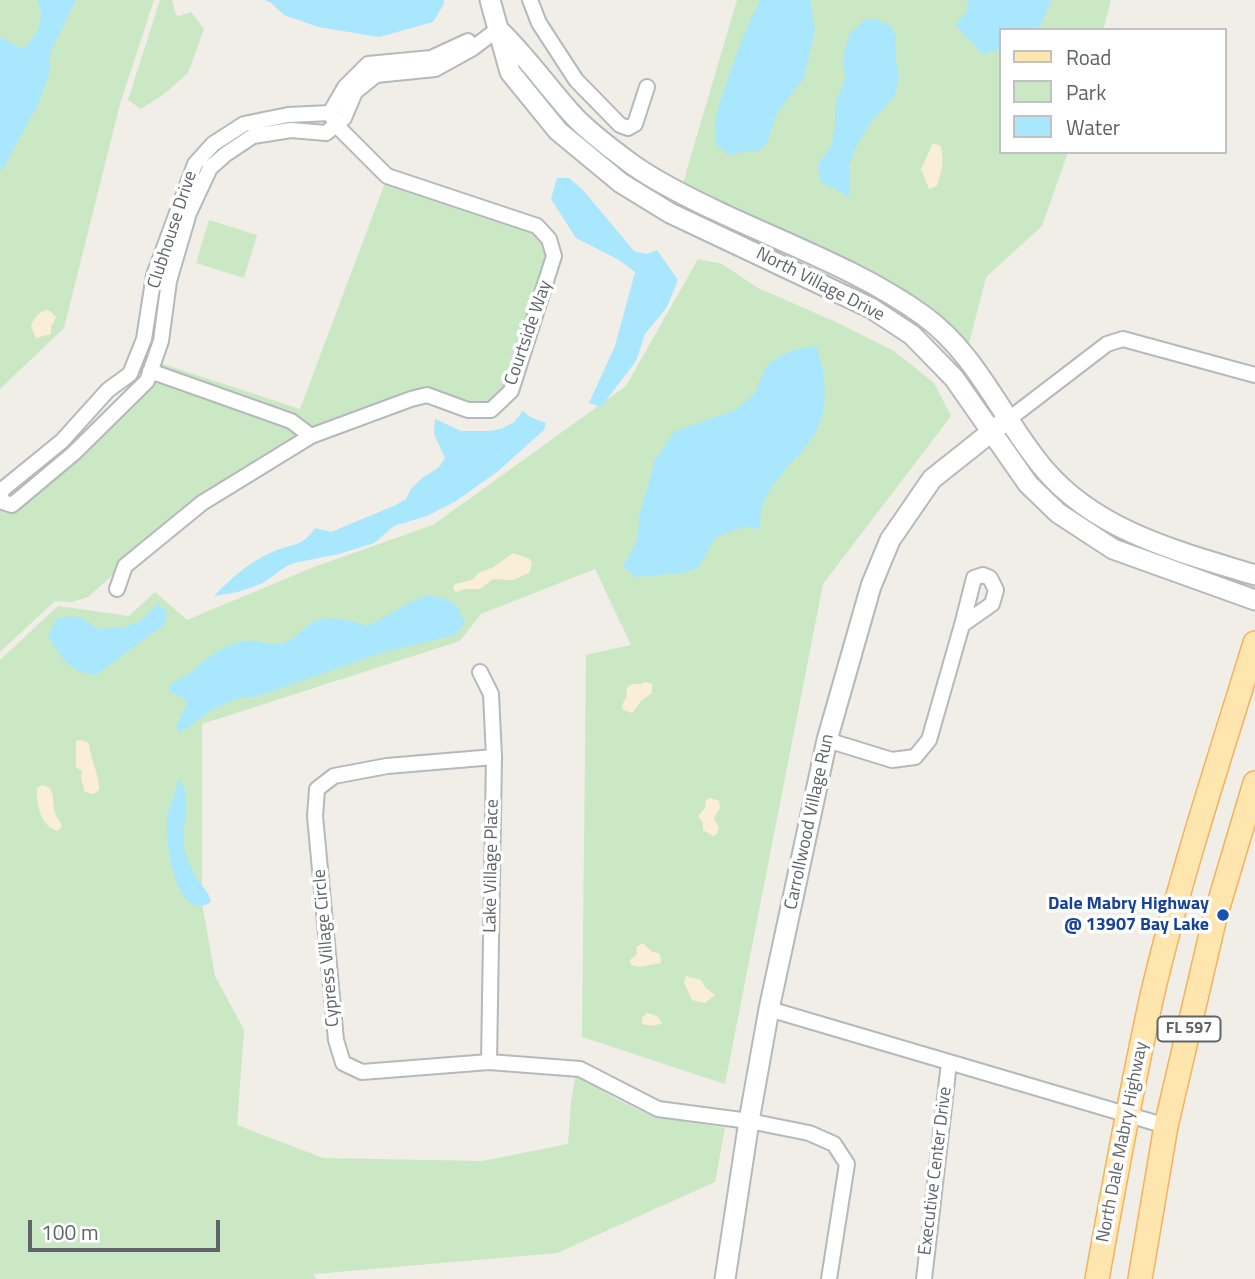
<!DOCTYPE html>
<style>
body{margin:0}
#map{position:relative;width:1255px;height:1279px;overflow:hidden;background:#f1ede7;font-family:"Titillium Web",sans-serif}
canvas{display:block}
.legend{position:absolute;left:999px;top:28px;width:228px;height:126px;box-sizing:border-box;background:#fff;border:2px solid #bfc1c3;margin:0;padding:9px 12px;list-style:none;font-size:21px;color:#5e6468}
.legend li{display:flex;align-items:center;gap:14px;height:35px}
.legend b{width:35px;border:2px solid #bfc1c3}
.scale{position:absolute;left:28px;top:1220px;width:192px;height:32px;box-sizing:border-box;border:4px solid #5e6468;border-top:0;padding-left:9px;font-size:21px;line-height:24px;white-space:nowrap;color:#5e6468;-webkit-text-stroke:5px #fff;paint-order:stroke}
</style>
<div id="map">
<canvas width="1255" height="1279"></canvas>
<ul class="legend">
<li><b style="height:9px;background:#ffe5ae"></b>Road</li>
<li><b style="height:19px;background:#cae8c4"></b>Park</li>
<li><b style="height:19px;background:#a9e7ff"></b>Water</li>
</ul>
<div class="scale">100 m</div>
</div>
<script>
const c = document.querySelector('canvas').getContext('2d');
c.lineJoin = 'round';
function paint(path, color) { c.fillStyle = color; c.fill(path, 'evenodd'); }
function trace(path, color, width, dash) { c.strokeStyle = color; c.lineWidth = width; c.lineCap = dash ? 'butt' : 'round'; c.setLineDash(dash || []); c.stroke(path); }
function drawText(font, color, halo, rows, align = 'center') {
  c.font = font + ' "Titillium Web",sans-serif'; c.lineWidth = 7; c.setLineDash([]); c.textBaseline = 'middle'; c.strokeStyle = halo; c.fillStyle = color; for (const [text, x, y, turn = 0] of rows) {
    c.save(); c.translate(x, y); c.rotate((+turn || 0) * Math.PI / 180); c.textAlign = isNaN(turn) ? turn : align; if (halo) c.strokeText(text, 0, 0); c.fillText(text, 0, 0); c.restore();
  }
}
const green = new Path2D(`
 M 0,0 L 154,0 L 120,104 L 64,328 L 0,389 Z
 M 160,0 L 172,0 L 176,15 L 179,16 L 191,12 L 204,29 L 188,73 L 164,94 L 141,109 L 128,100 Z
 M 737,0 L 1111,0 L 1103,30 L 1001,30 L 1001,152 L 1068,152 L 1042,226 L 986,277 L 969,344 L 913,297 L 818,245 L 683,183 Z
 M 385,183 L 533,232 L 544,243 L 547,257 L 505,387 L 489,403 L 470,402 L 426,388 L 409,392 L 312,428 L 293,414 L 159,366 L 160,363 L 300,409 Z
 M 209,220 L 257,235 L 244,278 L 196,263 Z
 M 698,259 L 722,264 L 758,288 L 838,323 L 894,351 L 934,383 L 951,416 L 823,584 L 725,1084 L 582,1037 L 586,655 L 631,645 L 595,569 L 481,614 L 460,641 L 202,724 L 202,903 L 215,976 L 244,1030 L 237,1125 L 323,1158 L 483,1161 L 568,1144 L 571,1101 L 576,1074 L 616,1099 L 650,1115 L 725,1128 L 715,1182 L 557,1253 L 314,1274 L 316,1279 L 0,1279 L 0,660 L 58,606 L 129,616 L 155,592 L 187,620 L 314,567 L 433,525 L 626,386 Z
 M 154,380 L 287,428 L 298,436 L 116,572 L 88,597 L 72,602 L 55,601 L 0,652 L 0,509 L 9,512 L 15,511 L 74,463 Z`);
const sand = new Path2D(`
 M 933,143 L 941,146 C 944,166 942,168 937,186 L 929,189 L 921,169 Z
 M 46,310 L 50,311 L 56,317 L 51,327 L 51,334 L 36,338 L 31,326 C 33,319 38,313 46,310 Z
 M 513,553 L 530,559 L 532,565 L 529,573 L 513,580 L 493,579 L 480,589 L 464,589 L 456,592 L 453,588 L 455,584 L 472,580 L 478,573 L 494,567 Z
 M 645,682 L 652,684 L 652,693 L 642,700 L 632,713 L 623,710 L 622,705 L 627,696 C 625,683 632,684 641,684 Z
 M 81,740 L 89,743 C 90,759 100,776 99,790 L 94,794 L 85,792 L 81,779 L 82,771 L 76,767 L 76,741 Z
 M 42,785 L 50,788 C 57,802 49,808 61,823 L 61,828 L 57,831 C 40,826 36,802 37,788 Z
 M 710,798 L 719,801 L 720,808 L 714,818 L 719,828 L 717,834 L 713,836 L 703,830 L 703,823 L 698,816 L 705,808 L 706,800 Z
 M 643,943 L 651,951 L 660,954 L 661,963 L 639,967 L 631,965 L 630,960 L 637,954 L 636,947 Z
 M 686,976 L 701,980 L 705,987 L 715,995 L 705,1003 L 692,1000 L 684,983 Z
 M 647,1013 L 657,1016 L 662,1023 L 654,1026 L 642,1024 L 642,1018 Z`);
const water = new Path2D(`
 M 37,0 L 76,0 L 49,55 L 49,74 L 38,104 L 5,165 L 0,170 L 0,37 L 23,49 C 37,38 46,16 37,0 Z
 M 264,0 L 444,0 L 444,4 L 433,22 L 379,37 L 318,27 L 284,15 L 270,2 Z
 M 760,0 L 810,0 L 815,30 L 804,77 L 776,115 L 767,143 L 757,152 L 743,151 L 731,156 L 716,145 L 715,120 L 721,98 L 744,34 Z
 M 968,0 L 1052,0 L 1038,30 L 1001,30 L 1001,50 L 982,54 L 955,25 L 967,11 Z
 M 865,19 L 876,19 L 892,27 L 896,38 L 895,56 L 899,74 L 895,96 L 873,119 L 857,145 L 849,165 L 849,197 L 820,181 L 818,165 L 831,146 L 835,125 L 835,104 L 845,79 L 843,55 L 850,33 Z
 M 557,178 L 569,178 L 583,190 L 634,251 L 647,254 L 657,250 L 678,280 L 667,307 L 645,334 L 636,361 L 601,407 L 589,403 L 615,346 L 635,272 L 619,260 L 576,238 L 551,199 Z
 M 816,346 C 827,374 830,414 811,440 C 794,463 770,480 761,510 C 760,514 761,520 760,526 L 755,529 L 746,526 L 716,537 L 698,568 L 681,573 L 635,577 L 623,566 L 637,541 L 640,513 L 655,460 L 674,432 L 735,410 L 755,393 L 765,369 L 772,361 L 793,350 Z
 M 523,411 L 530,417 L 546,423 L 544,430 L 497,472 L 456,501 L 427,516 L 394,526 L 374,543 L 339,554 L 294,563 L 285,567 L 263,583 L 238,592 L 214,596 C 231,578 250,562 272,552 C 292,543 302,548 315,528 L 331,532 L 396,505 L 406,499 L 411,489 L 422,478 L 438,468 L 445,458 L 434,434 L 435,419 L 461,431 L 490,431 L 503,428 L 514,422 Z
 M 427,595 C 451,599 456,601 465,623 L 455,635 L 384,652 L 258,696 L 236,699 L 213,709 L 180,733 L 176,726 L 184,711 L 187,700 L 169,691 L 171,683 C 190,677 202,660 220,650 C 231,644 243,640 256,641 C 263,642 271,645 278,644 C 291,643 296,636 305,628 C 323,612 348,620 367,626 C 388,616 406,603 427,595 Z
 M 158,604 L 167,612 L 165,624 L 96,675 C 69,672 60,658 48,635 L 57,618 L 72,616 L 82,618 L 98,629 L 124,627 L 140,621 Z
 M 178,778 C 195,799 180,825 184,848 C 186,858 192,870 197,879 C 203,887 209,892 211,902 C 176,925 165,841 167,821 C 168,806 177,793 178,778 Z`);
const minor = new Path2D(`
 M 530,0 L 539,23 L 576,80 L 620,125 L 628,128 L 635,124 L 647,87
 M 150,371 L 291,421 L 311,436
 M 1009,419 L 1107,344 L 1123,339 L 1255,375
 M 0,496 L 3,489 L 62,441 L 108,390 L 130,374 L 144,339 L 154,275 L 195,164 L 213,144 L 244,124 L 288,115 L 330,113 L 345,87 L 368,64 L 431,58 L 468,41
 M 0,501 L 12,505 L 74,453 L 147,381 L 161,341 L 169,281 L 189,213 L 210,168 L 226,154 L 253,136 L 291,130 L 326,133 L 344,118 L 355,92 L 376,75 L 435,69 L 473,48 L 498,29
 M 117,589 L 125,566 L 202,503 L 311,436 L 411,399 L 427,395 L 468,410 L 491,410 L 511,391 L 554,256 L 549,239 L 537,226 L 387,176 L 337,126 L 330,113
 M 480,672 L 491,694 L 494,757 L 489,1062
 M 827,740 L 892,760 L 915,757 L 929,740 L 962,625 L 992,604 L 996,590 L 990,578 L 983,575 L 974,578 L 962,625
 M 494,757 L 387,766 L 334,776 L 317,789 L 315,816 L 336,1040 L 343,1063 L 362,1072 L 489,1062 L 580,1069 L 658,1109 L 749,1121 L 809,1133 L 834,1144 L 847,1164 L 829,1279
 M 769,1009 L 1166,1126
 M 924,1279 L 949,1063`);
const tertiary = new Path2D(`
 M 490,0 L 510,72 L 558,131 L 621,183 L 670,213 L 871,308 L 912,335 L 954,378 L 1028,484 L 1058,513 L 1113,549 L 1255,600
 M 499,30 C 526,56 547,86 572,114 C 587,131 614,151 633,165 C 660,184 691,199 721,213 C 789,245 863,272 924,316 C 978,355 1003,421 1045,470 C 1098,532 1180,552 1255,575
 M 725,1279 L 749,1121 L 769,1009 L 827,740 L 871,586 L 890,540 L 932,479 L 1000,425`);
const primary = new Path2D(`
 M 1097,1279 C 1114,1185 1131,1090 1152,996 C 1180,877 1219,760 1255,643
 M 1140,1279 L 1166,1126 L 1215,917 L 1255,783`);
const markers = [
 [1223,915,7,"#1a4fb4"]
];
const shields = [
 [1189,1029,63]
];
const shieldNames = [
 ["FL 597",1189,1029]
];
const streetNames = [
 ["Clubhouse Drive",173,230,-72],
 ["North Village Drive",820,285,27],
 ["Courtside Way",529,333,-71],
 ["Carrollwood Village Run",810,822,-78],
 ["Lake Village Place",492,866,-89],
 ["Cypress Village Circle",327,948,-95],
 ["North Dale Mabry Highway",1123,1142,-79],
 ["Executive Center Drive",936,1171,-83]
];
const transitNames = [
 ["Dale Mabry Highway",1209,905],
 ["@ 13907 Bay Lake",1209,926]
];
paint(green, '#cae8c4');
paint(sand, '#fbeed8');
paint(water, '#a9e7ff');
trace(minor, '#b4b9bc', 18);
trace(tertiary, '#b4b9bc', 23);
trace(primary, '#f4b25d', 26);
trace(minor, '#fff', 14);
trace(tertiary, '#fff', 19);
trace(primary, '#ffe5ae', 23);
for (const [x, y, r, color] of markers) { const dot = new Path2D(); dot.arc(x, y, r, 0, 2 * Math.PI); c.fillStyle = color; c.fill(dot); trace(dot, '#fff', 2.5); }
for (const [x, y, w] of shields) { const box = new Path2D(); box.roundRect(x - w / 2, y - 12.5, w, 25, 5); c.fillStyle = '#fff'; c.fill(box); trace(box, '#5e6468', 2); }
drawText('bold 16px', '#5e6468', null, shieldNames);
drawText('18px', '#5e6468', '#fff', streetNames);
drawText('bold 18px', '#164399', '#fff', transitNames, 'right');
</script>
